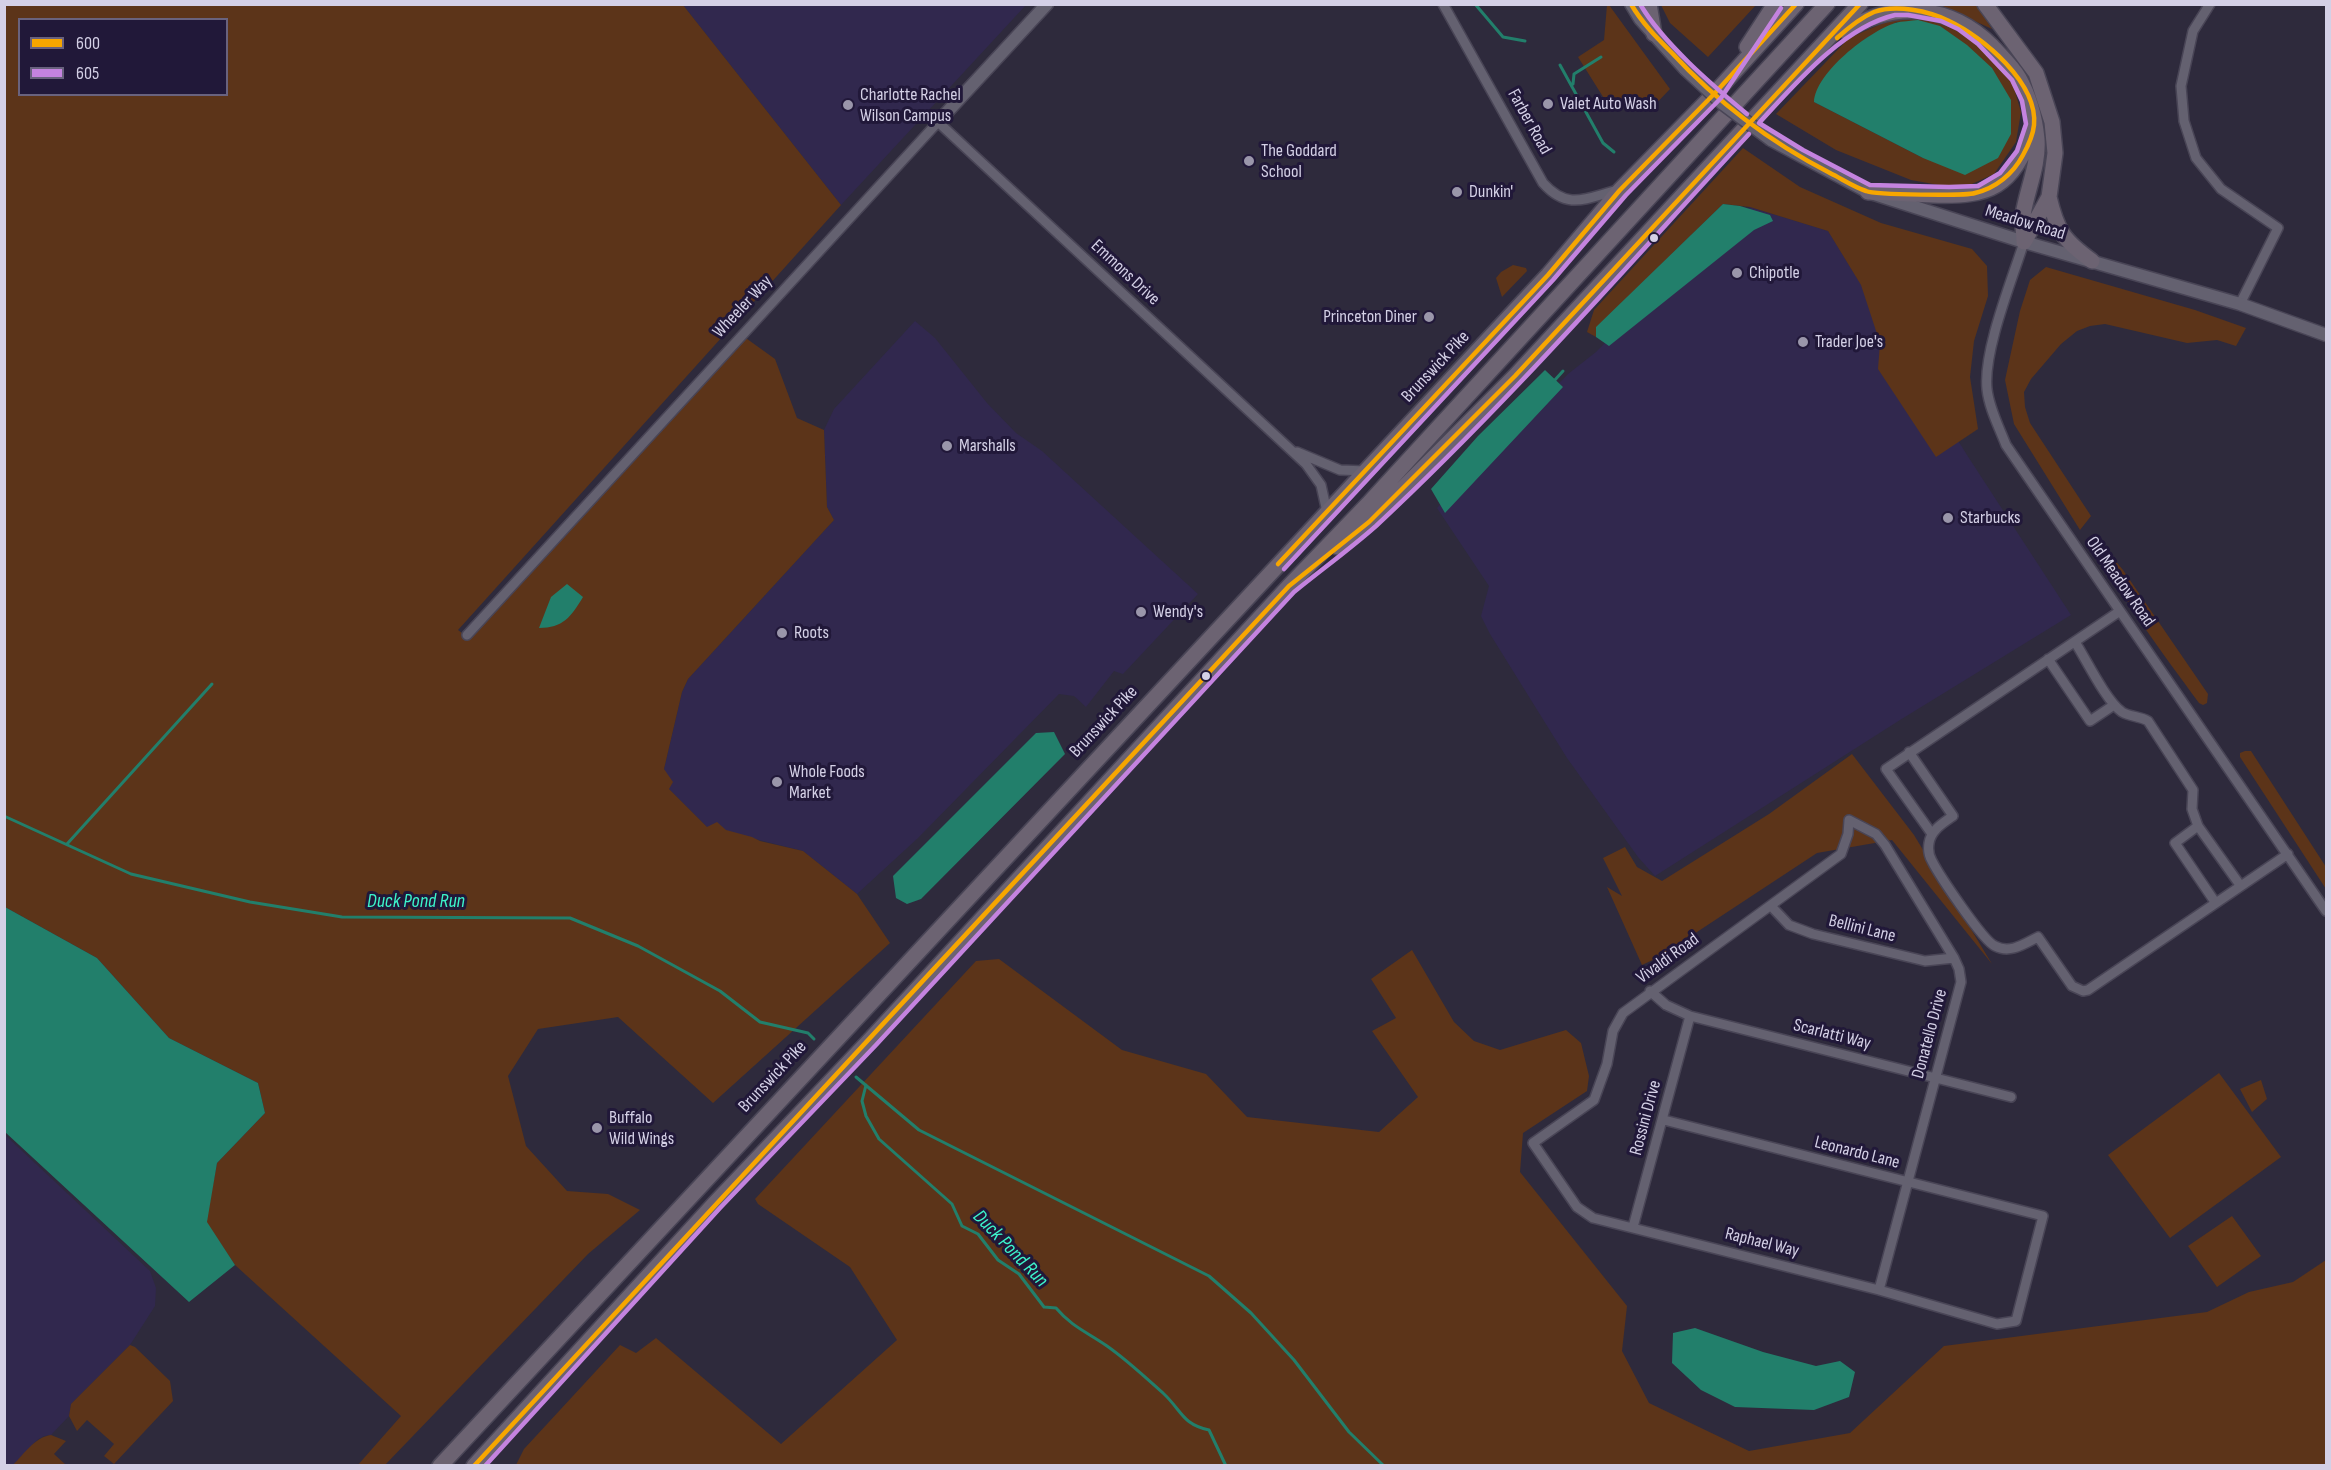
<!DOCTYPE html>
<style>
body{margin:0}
#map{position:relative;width:2331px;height:1470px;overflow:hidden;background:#2e2a3c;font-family:"Sofia Sans Condensed",sans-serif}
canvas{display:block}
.frame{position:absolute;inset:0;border:6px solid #d4d0e6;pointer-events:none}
.legend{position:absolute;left:18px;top:18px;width:210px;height:78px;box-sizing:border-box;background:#211839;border:2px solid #69627e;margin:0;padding:8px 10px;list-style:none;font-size:18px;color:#d4d0e6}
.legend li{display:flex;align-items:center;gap:12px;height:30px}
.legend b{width:30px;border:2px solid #69627e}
</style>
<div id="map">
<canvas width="2331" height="1470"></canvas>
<div class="frame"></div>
<ul class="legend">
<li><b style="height:8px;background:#f7a600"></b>600</li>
<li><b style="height:8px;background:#c483df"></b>605</li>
</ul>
</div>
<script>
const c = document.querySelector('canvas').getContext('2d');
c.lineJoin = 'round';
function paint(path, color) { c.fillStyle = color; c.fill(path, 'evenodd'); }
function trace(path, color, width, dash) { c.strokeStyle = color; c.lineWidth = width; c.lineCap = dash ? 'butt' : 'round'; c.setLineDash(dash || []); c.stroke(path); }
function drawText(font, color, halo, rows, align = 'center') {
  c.font = font + ' "Sofia Sans Condensed",sans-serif'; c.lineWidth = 6; c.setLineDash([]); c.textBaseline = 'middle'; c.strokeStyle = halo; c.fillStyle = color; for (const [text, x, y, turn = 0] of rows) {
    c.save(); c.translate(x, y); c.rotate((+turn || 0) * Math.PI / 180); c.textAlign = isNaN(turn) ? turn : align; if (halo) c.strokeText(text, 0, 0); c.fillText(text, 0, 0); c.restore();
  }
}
const built = new Path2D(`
 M 683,5 L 1026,5 L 841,205 Z
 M 1750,207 L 1828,231 L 1967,455 L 2071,615 L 1900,720 L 1655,876 L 1638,857 L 1567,758 L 1490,634 L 1481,616 L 1489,586 L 1437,508 L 1568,374 L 1596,352 L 1695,252 Z
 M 915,321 L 935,338 L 987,403 L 1016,433 L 1042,451 L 1198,594 L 1123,674 L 1114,671 L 1086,707 L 1074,696 L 1059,694 L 918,838 L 857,894 L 803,851 L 707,827 L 669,789 L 664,769 L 682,692 L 688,679 L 834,520 L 827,507 L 824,430 L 834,409 Z
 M 4,1134 L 150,1271 L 156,1288 L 155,1306 L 130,1345 L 71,1404 L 69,1416 L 51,1435 L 44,1436 L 37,1440 L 13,1466 L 4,1465 Z`);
const green = new Path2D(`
 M 5,5 L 683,5 L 841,205 L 458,630 L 466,636 L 743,336 L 775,359 L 797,418 L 824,430 L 827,507 L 834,520 L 688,679 L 682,692 L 664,769 L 673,782 L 669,789 L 707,827 L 717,822 L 726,830 L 752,837 L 760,841 L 803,851 L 857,894 L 890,943 L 713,1103 L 618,1017 L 538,1029 L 508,1076 L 526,1146 L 567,1191 L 608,1194 L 640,1210 L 588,1254 L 385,1465 L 357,1466 L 401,1416 L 235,1265 L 206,1222 L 217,1163 L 265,1113 L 258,1083 L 169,1038 L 97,958 L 5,907 ZM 20,20 L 226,20 L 226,94 L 20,94 Z
 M 1607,5 L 1609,5 L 1670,89 L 1650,110 L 1605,100 L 1578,57 L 1604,40 Z
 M 1661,5 L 1756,5 L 1708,57 L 1670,23 Z
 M 1940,5 L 1977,5 L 1992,29 Z
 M 1932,15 L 1985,49 L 2013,85 L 2021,112 L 2016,142 L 1994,174 L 1961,189 L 1911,180 L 1836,150 L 1776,114 L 1849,38 L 1897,17 ZM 1897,22 L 1923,158 L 1814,102 L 1865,39 Z
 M 1743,148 L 1800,187 L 1881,223 L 1972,249 L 1987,266 L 1988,296 L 1974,341 L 1970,377 L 1978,429 L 1936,457 L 1878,369 L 1880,343 L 1861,285 L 1828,231 L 1750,207 L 1723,204 L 1597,327 L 1596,337 L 1587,332 L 1594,310 Z
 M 1513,265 L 1526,268 L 1527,271 L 1502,297 L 1496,278 L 1501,272 Z
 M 2046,267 L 2195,310 L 2246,328 L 2236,346 L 2217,340 L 2187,343 L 2105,324 L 2090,326 L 2077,331 L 2061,344 L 2031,379 L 2024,392 L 2025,407 L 2030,423 L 2091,516 L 2080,530 L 2014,424 L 2005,380 L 2020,311 L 2030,280 Z
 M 2097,539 L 2123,570 L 2208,694 L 2207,703 L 2203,705 L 2199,703 C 2162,652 2122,601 2096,543 Z
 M 2245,751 L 2251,751 L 2326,867 L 2326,889 L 2240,757 L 2240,753 Z
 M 1852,754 L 1914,835 L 1992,964 L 1892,840 L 1817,853 L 1659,957 L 1642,965 L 1607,887 L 1622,896 L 1603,858 L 1625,847 L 1637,867 L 1662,881 L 1769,814 Z
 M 1412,950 L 1454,1022 L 1474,1041 L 1500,1050 L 1566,1030 L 1581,1043 L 1589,1076 L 1587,1091 L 1523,1133 L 1520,1172 L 1627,1306 L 1622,1351 L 1649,1403 L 1749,1451 L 1850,1433 L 1944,1346 L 2207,1312 L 2249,1292 L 2293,1282 L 2326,1260 L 2326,1465 L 516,1465 L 524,1449 L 620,1345 L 636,1353 L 656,1338 L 781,1444 L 897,1340 L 850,1267 L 758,1204 L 755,1199 L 976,961 L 999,959 L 1122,1050 L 1206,1074 L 1247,1117 L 1379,1132 L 1418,1097 L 1372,1031 L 1396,1018 L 1371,979 Z
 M 2219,1073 L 2281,1157 L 2170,1238 L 2108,1155 Z
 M 2261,1080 L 2267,1099 L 2252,1112 L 2240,1089 Z
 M 2232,1216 L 2261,1256 L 2217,1287 L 2188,1246 Z
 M 130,1345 L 135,1347 L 170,1381 L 173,1401 L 114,1464 L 104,1456 L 114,1444 L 87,1420 L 77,1431 L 69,1416 L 71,1404 Z
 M 51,1435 L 66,1441 L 54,1454 L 66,1465 L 13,1465 C 24,1454 35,1437 51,1435 Z`);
const water = new Path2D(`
 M 1918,20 L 1940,26 L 1967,45 L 1992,68 L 2011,100 L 2011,134 L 1998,158 L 1965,175 L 1923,158 L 1814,102 C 1816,72 1868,32 1895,23 C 1902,21 1911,21 1918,20 Z
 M 1723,204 L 1740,206 L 1770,215 L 1773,221 L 1754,230 L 1609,346 L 1596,337 L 1596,327 Z
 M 1545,370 L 1563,387 L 1445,513 L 1431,489 L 1478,436 Z
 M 567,584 L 583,597 C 571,617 563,628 539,628 L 551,597 Z
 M 1054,732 L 1065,754 L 921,899 L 907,904 L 896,898 L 893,876 L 1036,733 Z
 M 5,907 L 97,958 L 169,1038 L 258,1083 L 265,1113 L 217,1163 L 207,1222 L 235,1265 L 189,1302 L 5,1132 Z
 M 1695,1328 L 1763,1352 L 1816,1366 L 1840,1361 L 1855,1372 L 1849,1397 L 1814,1410 L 1735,1407 L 1701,1390 L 1672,1363 L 1673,1333 Z`);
const stream = new Path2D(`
 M 1475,4 L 1503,37 L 1525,41
 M 1560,65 L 1603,143 L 1614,152
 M 1573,84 L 1574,74 L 1601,57
 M 1554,381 L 1563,371
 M 4,816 L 131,874 L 250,902 L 342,917 L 570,918 L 638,946 L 720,991 L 760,1022 L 808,1033 L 814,1039
 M 67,844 L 212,684
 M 856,1077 L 919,1130 L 1209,1276 L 1251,1313 L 1294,1360 L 1349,1432 L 1384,1466
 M 866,1085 L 862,1101 L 866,1116 L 879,1139 L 952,1204 L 962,1226 L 978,1234 L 998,1260 L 1019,1274 L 1044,1307 L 1056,1308 C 1072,1327 1087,1332 1107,1346 C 1127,1360 1145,1377 1164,1394 C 1182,1411 1182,1424 1209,1430 L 1226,1466`);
const minor = new Path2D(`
 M 1443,4 L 1543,183 C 1568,211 1586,198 1618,190
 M 2210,4 L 2193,31 L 2181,86 L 2184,121 L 2196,158 L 2221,189 L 2278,228 L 2240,304
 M 2024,242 C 2012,280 1983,351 1987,389 C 1989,408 1999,427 2006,445 L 2326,911
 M 1297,452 L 1340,470 L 1366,471
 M 467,635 L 938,122 L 1306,464 L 1321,485 L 1327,512
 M 2075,642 C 2086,659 2106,701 2122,712 C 2130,717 2140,716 2148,721 L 2193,790 L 2192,809 L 2198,826 L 2240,885
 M 2048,659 L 2090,721 L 2114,705
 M 1909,752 L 1953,816 C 1943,823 1931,830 1929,843 C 1928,849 1929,856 1932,861 C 1939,875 1983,941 1995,946 C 2010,954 2024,944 2038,937 L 2072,986 L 2083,991 L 2088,990 L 2288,854
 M 2198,826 L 2175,843 L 2215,902
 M 1932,834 L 1886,769 L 2120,611
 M 1771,906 L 1789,925 L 1813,934 L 1925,961 L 1954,958
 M 1650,991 L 1666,1005 L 1690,1016 L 2011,1097
 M 1664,1120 L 2043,1216 L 2016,1321 L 1997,1324 L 1879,1290 L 1593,1218 L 1577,1207 L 1533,1143 L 1594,1100 L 1607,1064 L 1613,1031 L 1623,1013 L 1841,854 L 1848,834 L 1849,820 L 1876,834 L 1885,845 L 1954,958 L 1959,969 L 1961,982 L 1879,1290
 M 1633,1227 L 1690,1016`);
const tertiary = new Path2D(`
 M 1631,4 L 1640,19 L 1685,69
 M 938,122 L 1047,4
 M 1771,140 L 1868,192 L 2024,242 L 2240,304 L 2326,335`);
const trunk = new Path2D(`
 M 1649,4 L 1654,34
 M 1985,4 L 2036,73 L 2052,122 L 2055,153 L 2049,197 L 2024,242
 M 1845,31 C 1894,0 1950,4 1992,46 C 2001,56 2012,66 2019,78 C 2029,96 2035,118 2037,139 C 2039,165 2027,189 2023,215 C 2022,223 2024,234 2024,242
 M 1747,47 L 1775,4
 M 1868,192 C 1889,193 1911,194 1933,195 C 1990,197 2013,187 2032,131
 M 2049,197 C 2057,231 2063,240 2092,261
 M 1338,547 L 1369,522 L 1515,376 L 1860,4
 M 440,1466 L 1548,275 L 1620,190 L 1715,93 L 1796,4
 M 474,1466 L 715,1203 L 870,1040 L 1289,586 L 1368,504 L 1827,4`);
const tertiaryBridge = new Path2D(`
 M 1685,69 L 1723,104 L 1771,140`);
const bus1 = new Path2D(`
 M 1631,4 C 1642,23 1657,38 1672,53 C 1718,103 1770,142 1830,173 C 1842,179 1854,187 1866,191 C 1876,195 1965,196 1975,193 C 1996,188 2013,174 2023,155 C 2028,146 2033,136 2034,125 C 2038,83 1983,37 1949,21 C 1929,11 1896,4 1874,12 C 1860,18 1848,28 1837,38
 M 1278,564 L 1548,275 L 1620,190 L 1715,93 L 1796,4
 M 474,1466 C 744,1171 1018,880 1289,586 L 1369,522 L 1515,376 L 1860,4`);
const bus2 = new Path2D(`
 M 1640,4 C 1663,43 1712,85 1747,114
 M 1895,15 L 1908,15 L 1941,21 L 1958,29 L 1978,44 L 2012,80 L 2022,101 L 2026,124 L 2017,151 L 2000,173 L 1978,186 L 1949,187 L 1870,185 L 1803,150 L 1759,123 C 1795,84 1843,27 1895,15 Z
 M 1284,569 L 1553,280 L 1626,195 L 1721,98 L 1781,8
 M 485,1466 L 720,1208 L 876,1045 L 1294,592 C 1321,570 1350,549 1376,526 C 1508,403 1627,266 1749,134`);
const markers = [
 [1548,104,6,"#9a96aa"],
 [848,105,6,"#9a96aa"],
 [1249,161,6,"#9a96aa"],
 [1457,192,6,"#9a96aa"],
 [1654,238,5,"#d4d0e6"],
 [1737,273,6,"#9a96aa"],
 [1429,317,6,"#9a96aa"],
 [1803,342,6,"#9a96aa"],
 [947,446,6,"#9a96aa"],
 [1948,518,6,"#9a96aa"],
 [1141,612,6,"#9a96aa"],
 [782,633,6,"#9a96aa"],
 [1206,676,5,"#d4d0e6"],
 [777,782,6,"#9a96aa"],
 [597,1128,6,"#9a96aa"]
];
const poiNames = [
 ["Charlotte Rachel",860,95],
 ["Wilson Campus",860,116],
 ["Valet Auto Wash",1560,104],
 ["The Goddard",1261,151],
 ["School",1261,172],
 ["Dunkin'",1469,192],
 ["Chipotle",1749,273],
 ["Princeton Diner",1417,317,"right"],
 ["Trader Joe's",1815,342],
 ["Marshalls",959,446],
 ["Starbucks",1960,518],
 ["Wendy's",1153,612],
 ["Roots",794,633],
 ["Whole Foods",789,772],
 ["Market",789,793],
 ["Buffalo",609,1118],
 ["Wild Wings",609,1139]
];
const streetNames = [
 ["Farber Road",1529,122,61],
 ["Meadow Road",2025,223,17],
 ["Emmons Drive",1125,273,43],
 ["Wheeler Way",743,307,-47],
 ["Brunswick Pike",1436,367,-47],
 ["Old Meadow Road",2120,582,55],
 ["Brunswick Pike",1104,722,-47],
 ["Bellini Lane",1862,929,14],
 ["Vivaldi Road",1668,959,-36],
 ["Donatello Drive",1930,1034,-75],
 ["Scarlatti Way",1832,1035,14],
 ["Brunswick Pike",773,1077,-47],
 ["Rossini Drive",1646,1118,-75],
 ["Leonardo Lane",1857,1153,14],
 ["Raphael Way",1762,1243,14]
];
const waterNames = [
 ["Duck Pond Run",416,902],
 ["Duck Pond Run",1010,1249,46]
];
paint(built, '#31284e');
paint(green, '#5c3419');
paint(water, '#227f6b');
trace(stream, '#227f6b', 3);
trace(minor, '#494556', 12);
trace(tertiary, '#494556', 15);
trace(trunk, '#494556', 18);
trace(minor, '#646170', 9);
trace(tertiary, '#646170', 12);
trace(trunk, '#6c6372', 15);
trace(tertiaryBridge, '#494556', 15, []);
trace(tertiaryBridge, '#646170', 12);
trace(bus1, '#f7a600', 4.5);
trace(bus2, '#c483df', 4.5);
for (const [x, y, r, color] of markers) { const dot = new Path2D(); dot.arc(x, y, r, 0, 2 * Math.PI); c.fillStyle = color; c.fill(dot); trace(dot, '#211839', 2); }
drawText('18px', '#d4d0e6', '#211839', poiNames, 'left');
drawText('18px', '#d4d0e6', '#211839', streetNames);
drawText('italic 20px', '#3df5cb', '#211839', waterNames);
</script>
